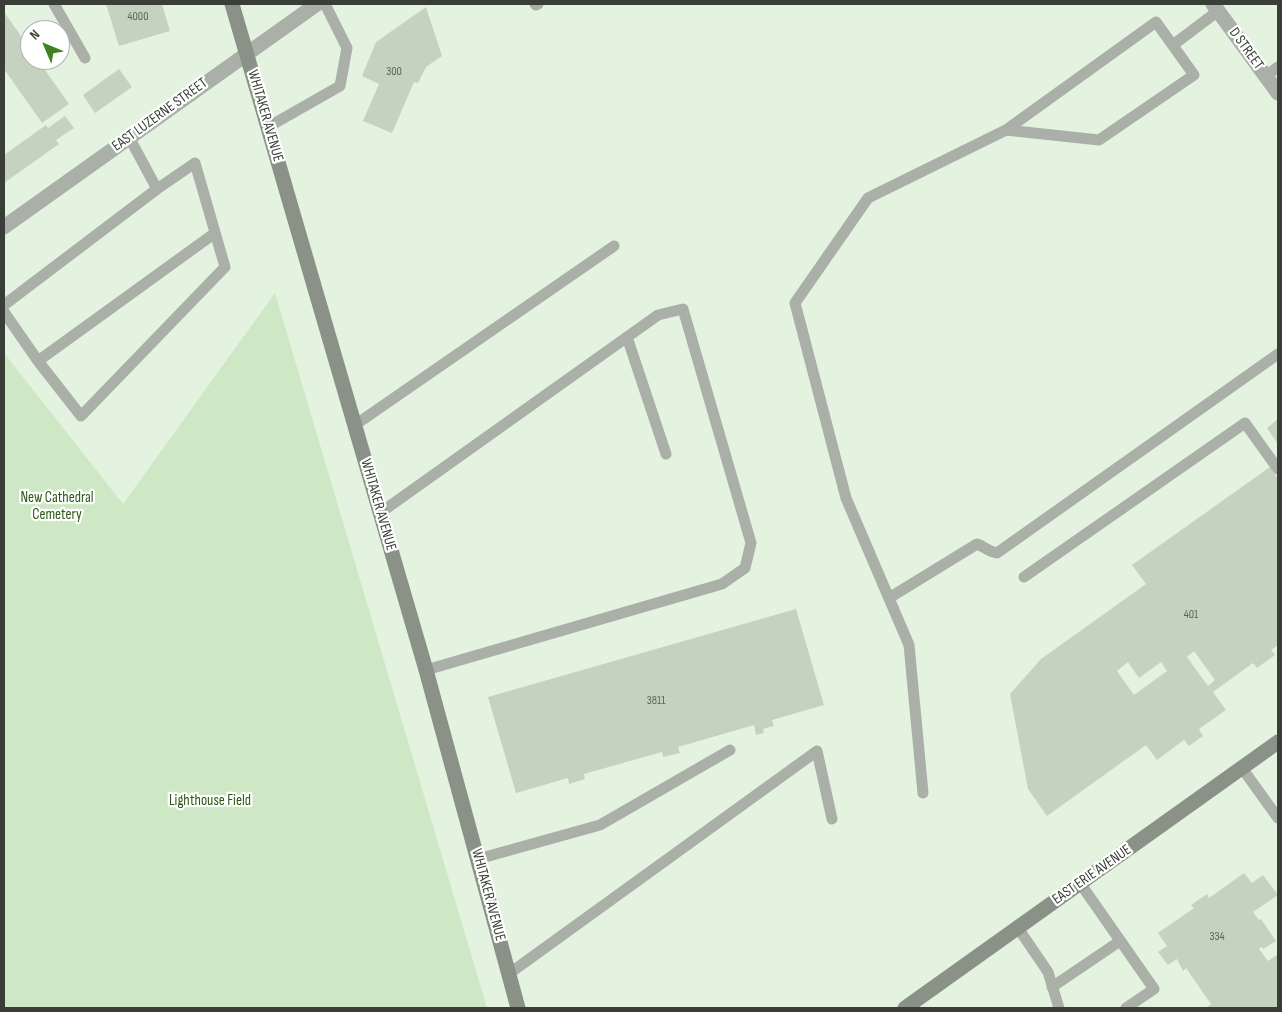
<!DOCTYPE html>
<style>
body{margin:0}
#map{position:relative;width:1282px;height:1012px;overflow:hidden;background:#e4f2e0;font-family:"Sofia Sans Condensed",sans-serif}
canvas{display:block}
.frame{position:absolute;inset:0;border:5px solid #393e37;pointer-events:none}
.north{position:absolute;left:20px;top:20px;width:50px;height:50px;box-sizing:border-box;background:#fff;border:1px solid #b0b2af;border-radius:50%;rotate:315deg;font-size:14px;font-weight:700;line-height:20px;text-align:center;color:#393e37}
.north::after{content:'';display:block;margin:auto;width:18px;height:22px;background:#418122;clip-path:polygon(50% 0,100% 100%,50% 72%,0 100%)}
</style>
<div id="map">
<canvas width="1282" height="1012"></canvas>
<div class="frame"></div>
<div class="north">N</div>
</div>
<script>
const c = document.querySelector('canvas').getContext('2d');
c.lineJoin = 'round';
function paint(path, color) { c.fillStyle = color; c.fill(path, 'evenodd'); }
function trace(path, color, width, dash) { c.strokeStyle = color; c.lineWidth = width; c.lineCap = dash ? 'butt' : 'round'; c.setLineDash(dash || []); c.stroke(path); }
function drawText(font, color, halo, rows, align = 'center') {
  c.font = font + ' "Sofia Sans Condensed",sans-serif'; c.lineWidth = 4.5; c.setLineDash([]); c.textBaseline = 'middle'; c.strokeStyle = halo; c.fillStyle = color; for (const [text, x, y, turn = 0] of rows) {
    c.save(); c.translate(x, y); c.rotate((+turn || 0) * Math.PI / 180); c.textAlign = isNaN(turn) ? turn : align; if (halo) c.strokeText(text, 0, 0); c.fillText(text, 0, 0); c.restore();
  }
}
const green = new Path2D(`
 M 275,293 L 487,1008 L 4,1008 L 4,353 L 123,504 Z`);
const building = new Path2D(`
 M 106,4 L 162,4 L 170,31 L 119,46 Z
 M 426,7 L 442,56 L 426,67 L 418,83 L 414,82 L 392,133 L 363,121 L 379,84 L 362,76 L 376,42 Z
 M 4,12 L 30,49 L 30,60 L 38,60 L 69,104 L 42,123 L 4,69 Z
 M 119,69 L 132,87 L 95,113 L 83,95 Z
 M 65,116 L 74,128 L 56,140 L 59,144 L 4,183 L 4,155 L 46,125 L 48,128 Z
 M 1278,419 L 1278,444 L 1267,428 Z
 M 1270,467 L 1278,479 L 1278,645 L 1271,650 L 1275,655 L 1257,668 L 1253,663 L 1213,692 L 1226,710 L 1199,729 L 1203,736 L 1189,746 L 1184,740 L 1157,760 L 1146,745 L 1047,816 L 1028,789 L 1010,694 L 1041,659 L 1146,584 L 1132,565 ZM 1194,651 L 1215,680 L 1208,686 L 1187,657 ZM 1128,662 L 1139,678 L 1161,662 L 1167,671 L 1134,695 L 1117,671 Z
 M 796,609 L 824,705 L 772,720 L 774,726 L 763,729 L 764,733 L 756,735 L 754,725 L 678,747 L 680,753 L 663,757 L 662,752 L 584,774 L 585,779 L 569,784 L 568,778 L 516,793 L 488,697 Z
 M 1244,873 L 1252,883 L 1263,875 L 1278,895 L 1253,912 L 1259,920 L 1261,919 L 1276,941 L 1263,949 L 1261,947 L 1259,949 L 1268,961 L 1278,954 L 1278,1008 L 1206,1008 L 1211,1004 L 1186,968 L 1183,971 L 1177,959 L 1168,965 L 1158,952 L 1167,946 L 1158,933 L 1194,908 L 1191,905 L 1207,894 L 1209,898 Z`);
const lane = new Path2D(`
 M 54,4 L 85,58
 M 535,4 L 536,5 L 538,4
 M 1173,45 L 1218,11
 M 1266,76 L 1278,67
 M 268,127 L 340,86 L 347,48 L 325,4
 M 4,305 L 157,189
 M 4,312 L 38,361 L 81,416 L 225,267 L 195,163 L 157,189 L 129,137
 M 627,337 L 666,454
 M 38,361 L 215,233
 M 355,425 L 614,246
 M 380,513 L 658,315 L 683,309 L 751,543 L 745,568 L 722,584 L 426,670
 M 1024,577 L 1245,423 L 1278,469
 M 889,598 L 977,544 C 985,547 989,552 997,553 L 1278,354
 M 1242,768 L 1278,818
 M 923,793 L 909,645 L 846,498 L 795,303 L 868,198 L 1006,130 L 1156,22 L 1194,75 L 1099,140 L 1006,130
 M 478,859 L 600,825 L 730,750
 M 1080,883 L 1154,989 L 1126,1008
 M 1018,928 L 1048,972 L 1059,1008
 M 510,973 L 817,751 L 832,819
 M 1052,987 L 1120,941`);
const street = new Path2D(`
 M 1213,4 L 1278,93
 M 4,227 L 317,4`);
const secondary = new Path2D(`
 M 232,4 L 426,670 L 518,1008
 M 905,1008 L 1278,742`);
const numberNames = [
 ["4000",138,17],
 ["300",394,72],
 ["401",1191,615],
 ["3811",656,701],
 ["334",1217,937]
];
const streetNames = [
 ["D STREET",1246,49,54],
 ["EAST LUZERNE STREET",160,115,-36],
 ["WHITAKER AVENUE",265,116,74],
 ["WHITAKER AVENUE",378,505,74],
 ["EAST ERIE AVENUE",1092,875,-35],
 ["WHITAKER AVENUE",488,895,75]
];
const parkNames = [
 ["New Cathedral",57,498],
 ["Cemetery",57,515],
 ["Lighthouse Field",210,801]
];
paint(green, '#cee8c5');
paint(building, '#c5d2c0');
trace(lane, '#aab0a8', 11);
trace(street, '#aab0a8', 15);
trace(secondary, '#8a9287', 15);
drawText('12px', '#5c6359', null, numberNames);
drawText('15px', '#393e37', '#fff', streetNames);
drawText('15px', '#2c5816', '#fff', parkNames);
</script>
